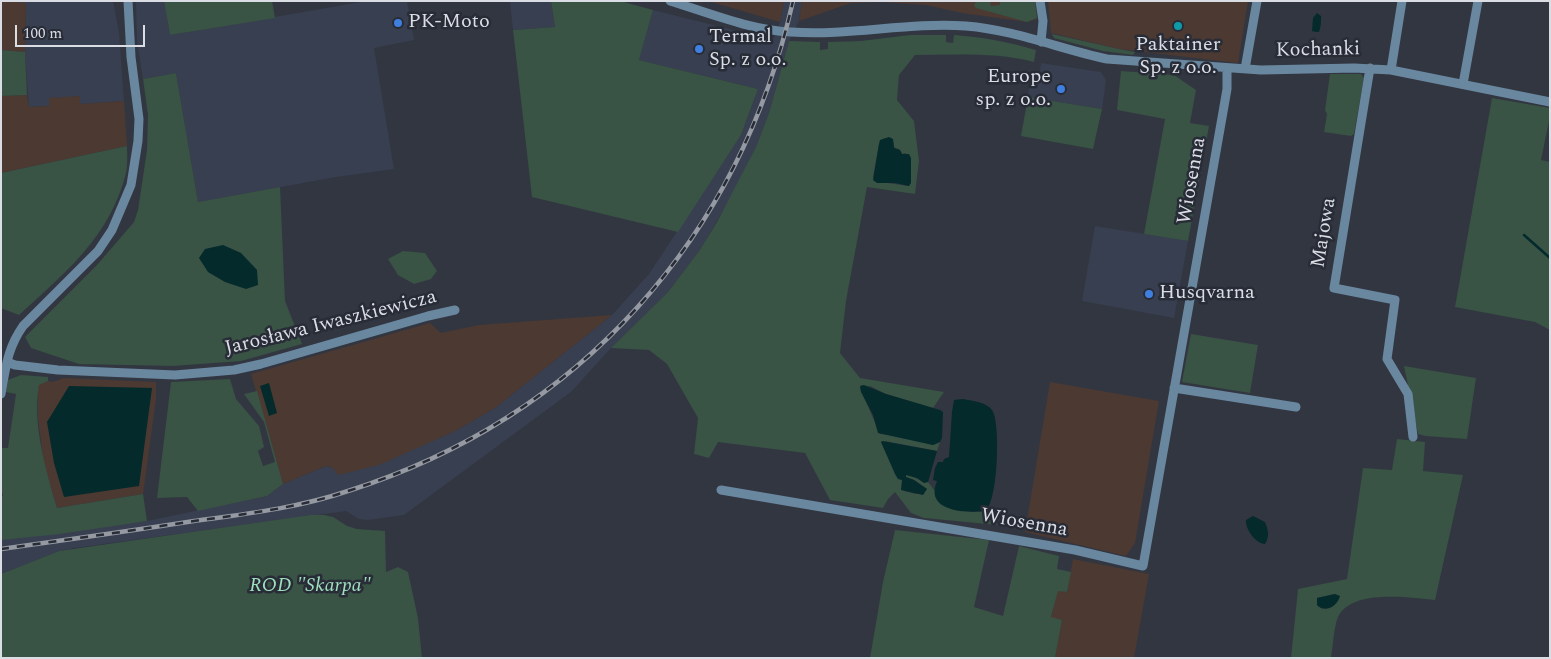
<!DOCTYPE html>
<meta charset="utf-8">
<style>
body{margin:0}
#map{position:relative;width:1551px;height:659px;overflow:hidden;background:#323641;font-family:Spectral,serif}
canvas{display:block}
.frame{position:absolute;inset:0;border:2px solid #dadde4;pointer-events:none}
.scale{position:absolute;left:15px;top:25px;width:130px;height:22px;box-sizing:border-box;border:2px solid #dadde4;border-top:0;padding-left:6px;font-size:15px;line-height:18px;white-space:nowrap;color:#dadde4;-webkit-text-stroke:4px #282c37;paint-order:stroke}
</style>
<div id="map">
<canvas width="1551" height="659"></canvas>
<div class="frame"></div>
<div class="scale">100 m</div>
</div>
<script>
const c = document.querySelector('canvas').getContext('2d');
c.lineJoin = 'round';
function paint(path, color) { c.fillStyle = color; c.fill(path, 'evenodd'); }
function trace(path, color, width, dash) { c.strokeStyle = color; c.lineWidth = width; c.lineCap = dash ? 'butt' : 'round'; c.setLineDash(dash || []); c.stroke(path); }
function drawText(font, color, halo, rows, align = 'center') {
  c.font = font + ' Spectral,serif'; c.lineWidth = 5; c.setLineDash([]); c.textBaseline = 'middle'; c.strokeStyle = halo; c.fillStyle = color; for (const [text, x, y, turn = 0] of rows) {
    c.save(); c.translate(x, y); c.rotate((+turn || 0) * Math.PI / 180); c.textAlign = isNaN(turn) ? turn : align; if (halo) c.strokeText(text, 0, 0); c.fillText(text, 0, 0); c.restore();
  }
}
const built = new Path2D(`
 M 7,1 L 113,1 L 119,33 L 124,101 L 80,104 L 79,96 L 49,99 L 49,106 L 29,107 L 25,52 L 26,4 Z
 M 136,1 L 164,1 L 170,35 L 367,1 L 407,1 L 414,40 L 374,48 L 394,169 L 336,177 L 198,202 L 176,73 L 143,79 L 137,41 Z
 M 510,1 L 551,1 L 555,27 L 513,30 Z
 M 784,1 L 802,1 L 799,21 L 789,41 L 769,113 L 756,147 L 734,192 L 699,251 L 668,292 L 611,348 L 571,392 L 404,515 L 368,520 L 359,519 L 346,511 L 74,548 L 59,551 L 1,574 L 1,539 L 147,521 L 267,496 L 283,484 L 326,466 L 333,468 L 404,453 L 455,431 L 495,408 L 612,315 L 649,274 L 741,135 L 758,89 L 639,60 L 653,10 L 773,40 L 780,22 Z
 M 1041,63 L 1101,72 L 1106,80 L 1102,109 L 1028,97 L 1031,71 L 1040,72 Z
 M 1095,226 L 1188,241 L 1174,318 L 1082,301 Z`);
const industrial = new Path2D(`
 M 1,1 L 26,3 L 25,52 L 1,50 Z
 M 708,1 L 784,1 L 780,22 Z
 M 802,1 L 1035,1 L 1037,19 L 1027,22 L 962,13 L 926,5 L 881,2 L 851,3 L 799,21 Z
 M 1048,1 L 1248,1 L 1238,63 L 1119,49 L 1051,33 Z
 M 27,95 L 29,107 L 49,106 L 49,98 L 80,96 L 80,104 L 124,101 L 127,146 L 1,173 L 1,96 Z
 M 612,315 L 495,408 L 455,431 L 379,465 L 338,475 L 333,468 L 326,466 L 283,484 L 251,374 L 430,323 L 441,333 L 479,325 Z
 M 64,378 L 156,382 L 156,399 L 143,494 L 57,508 L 44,464 L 38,418 L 38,390 L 39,384 L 48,381 L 53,382 Z
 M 1050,382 L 1159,401 L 1135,543 L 1126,556 L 1025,532 Z
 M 1073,559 L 1149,574 L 1134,658 L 1055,658 L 1062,620 L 1051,618 L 1058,590 L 1067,592 Z`);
const green = new Path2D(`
 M 164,1 L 272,1 L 275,18 L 170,35 Z
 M 551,1 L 620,1 L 653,10 L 639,60 L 758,89 L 741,135 L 678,232 L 532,197 L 513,30 L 555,27 Z
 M 979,1 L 990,1 L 991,6 L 1000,5 L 1000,1 L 1035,1 L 1037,18 L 1027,22 L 976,8 L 974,5 L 976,2 Z
 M 1052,34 L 1119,49 L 1135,52 L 1133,55 L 1103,51 L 1054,38 Z
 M 910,35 L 946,35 L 946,42 L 953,43 L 954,35 C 982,37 1009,42 1036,50 L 1034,62 C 996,52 954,55 915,55 L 899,75 L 897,100 L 914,121 L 919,161 L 915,194 L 867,187 L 846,301 L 840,353 L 860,378 L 944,392 L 933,408 L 886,394 L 870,386 L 860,388 L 880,434 L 896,435 L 933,445 L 940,442 L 937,451 L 885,441 L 883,446 L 898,478 L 903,480 L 904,491 L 916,494 L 927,489 L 914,480 L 906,477 L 906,475 C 914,475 921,483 928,482 L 935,491 L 935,496 L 959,511 L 978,512 L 988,510 L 998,525 L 924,518 L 911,513 L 895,492 L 888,499 L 883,508 L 830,500 L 805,453 L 718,442 L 709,458 L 694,454 L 698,418 L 667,364 L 649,350 L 611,348 L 668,292 L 699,251 L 717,222 L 756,147 L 769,113 L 789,41 L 820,42 L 820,50 L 828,49 L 828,42 L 861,41 ZM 884,138 L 894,143 L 894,147 L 900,150 L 902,154 L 906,153 L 909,186 L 880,182 L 873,177 L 879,144 Z
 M 1,50 L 25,52 L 27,95 L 1,96 Z
 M 1121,71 L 1174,75 L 1196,90 L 1190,123 L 1209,126 L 1188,241 L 1144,234 L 1165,119 L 1117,110 Z
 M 176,73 L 198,202 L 280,187 L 285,301 L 302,344 L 241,361 L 173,366 L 79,364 L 31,348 L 25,337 L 97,265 L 134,222 L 138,210 L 147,150 L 148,115 L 143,79 Z
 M 1330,74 L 1361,74 L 1364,78 L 1354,134 L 1351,136 L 1324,132 L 1327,114 L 1325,110 Z
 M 1028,97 L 1102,109 L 1093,149 L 1021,136 Z
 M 1492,98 L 1550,108 L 1550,116 L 1541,160 L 1550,162 L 1550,330 L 1535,322 L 1455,307 Z
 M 127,146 C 127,154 128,164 126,173 C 110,237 65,273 19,315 L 1,308 L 1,173 Z
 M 403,251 L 425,253 L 437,271 L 431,279 L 414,284 L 398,275 L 388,259 Z
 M 1191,334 L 1258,345 L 1250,393 L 1182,382 Z
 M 1404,366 L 1476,378 L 1467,439 L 1425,436 L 1418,434 Z
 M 21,375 L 48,377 L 48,381 L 39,385 C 32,424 46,470 57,508 L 143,494 L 147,521 L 60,534 L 1,540 L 1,497 L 3,496 L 1,488 L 1,448 L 8,448 L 16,394 L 6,392 L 8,380 Z
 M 230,379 L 236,399 L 259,426 L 264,447 L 258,451 L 263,466 L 275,462 L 264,422 L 244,394 L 257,391 L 283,484 L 267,496 L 198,511 L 187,497 L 157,498 L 171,382 Z
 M 1397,439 L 1425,442 L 1423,471 L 1463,475 L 1435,600 C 1410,598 1355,589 1339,615 C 1334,624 1333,647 1331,658 L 1291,658 L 1298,589 L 1347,579 L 1363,468 L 1392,470 ZM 1335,594 L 1322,609 L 1317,605 L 1317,598 Z
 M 311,515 L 324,515 L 333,517 L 347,526 L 357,529 L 385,531 L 386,572 L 398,567 L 408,572 L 418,618 L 422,658 L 1,658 L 1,574 L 59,551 Z
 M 895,530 L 989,540 L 974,607 L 1003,616 L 1019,546 L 1059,556 L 1057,569 L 1071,572 L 1067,592 L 1058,591 L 1051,617 L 1062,620 L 1055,658 L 870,658 L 883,582 Z`);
const water = new Path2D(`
 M 1317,13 L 1321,16 C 1321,22 1321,27 1319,32 L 1316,32 L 1312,31 L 1313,18 Z
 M 889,137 L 893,139 L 894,148 L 900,150 L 902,154 L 909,154 L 911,158 L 911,183 L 909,186 L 895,183 L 877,183 L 873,180 L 879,144 L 880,140 Z
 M 223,245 L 241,253 L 257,270 L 258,285 L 246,289 L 225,282 L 208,272 L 199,258 L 205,249 Z
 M 269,383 L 277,413 L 269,416 L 260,386 Z
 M 864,385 L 886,394 L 940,410 L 943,412 L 942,438 L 940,442 L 933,445 L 878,433 L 873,415 L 861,392 L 860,386 Z
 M 69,386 L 152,388 L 139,486 L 64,497 L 54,463 L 47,422 Z
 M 963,399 C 973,401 986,402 992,410 C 1001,422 998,504 985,511 C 966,513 924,512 937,481 L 933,480 L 935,468 L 938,462 L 943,462 L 944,459 L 949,457 L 952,412 L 954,400 Z
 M 882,441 L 937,451 L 928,482 L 924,483 L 917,478 L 906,475 L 906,477 L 914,480 L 927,489 L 923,495 L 901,490 L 902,480 L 898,479 L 895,474 L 881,442 Z
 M 1253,516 L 1265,522 C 1268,529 1270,537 1265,544 C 1256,544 1245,529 1246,520 Z
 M 1335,594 L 1340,596 C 1337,607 1325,613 1317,605 L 1317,598 Z`);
const stream = new Path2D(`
 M 1524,235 L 1550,258`);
const minor = new Path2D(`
 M 670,1 C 709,13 750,30 791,32 C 850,36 908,22 966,26 C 1015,30 1060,49 1107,59 L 1261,70 L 1354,68 L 1391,70 L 1550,102
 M 1040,1 L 1043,21 L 1041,42
 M 1370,68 L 1334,288 L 1395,300 L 1387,359 L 1408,394 L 1413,437
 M 1245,69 L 1257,1
 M 1391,70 L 1402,1
 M 1463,84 L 1478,1
 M 7,362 L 15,365 L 58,370 L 175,375 L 234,370 L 261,364 L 428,316 L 455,310
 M 1174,388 L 1296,407
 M 1,394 C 6,367 7,349 23,326 L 98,251 L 112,230 L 131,185 L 138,141 L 139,119 L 131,57 L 128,1
 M 721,490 L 1075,550 L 1143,566 L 1223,112 L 1227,89 L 1227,68`);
const rail = new Path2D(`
 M 1,549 C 65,540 130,531 194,521 C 246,514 298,508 348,491 C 581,417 739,238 793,1`);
const markers = [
 [398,23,5,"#3f7fe0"],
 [1178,26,5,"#0f9aa8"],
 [699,49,5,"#3f7fe0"],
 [1061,89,5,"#3f7fe0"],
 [1149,294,5,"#3f7fe0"]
];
const poiNames = [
 ["PK-Moto",408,23],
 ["Termal",709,38],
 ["Sp. z o.o.",709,61],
 ["Paktainer",1178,46,"center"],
 ["Sp. z o.o.",1178,69,"center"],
 ["Europe",1051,78,"right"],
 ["sp. z o.o.",1051,101,"right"],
 ["Husqvarna",1159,294]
];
const streetNames = [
 ["Kochanki",1318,51,-1],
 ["Wiosenna",1193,181,-80],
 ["Majowa",1325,233,-81],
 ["Jarosława Iwaszkiewicza",331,324,-14],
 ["Wiosenna",1024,524,10]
];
const parkNames = [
 ["ROD \"Skarpa\"",310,587]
];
paint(built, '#383f50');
paint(industrial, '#4c3932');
paint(green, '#395345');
paint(water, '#042a2b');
trace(stream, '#042a2b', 2.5);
trace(minor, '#6988a0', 9);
trace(rail, '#9599a1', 4.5);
trace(rail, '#282c37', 2.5, [8]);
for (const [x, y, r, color] of markers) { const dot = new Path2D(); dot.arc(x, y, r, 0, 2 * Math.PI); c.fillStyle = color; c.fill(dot); trace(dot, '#282c37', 2); }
drawText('20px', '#dadde4', '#282c37', poiNames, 'left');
drawText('20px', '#dadde4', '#282c37', streetNames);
drawText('italic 20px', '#9fe0be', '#282c37', parkNames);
</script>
